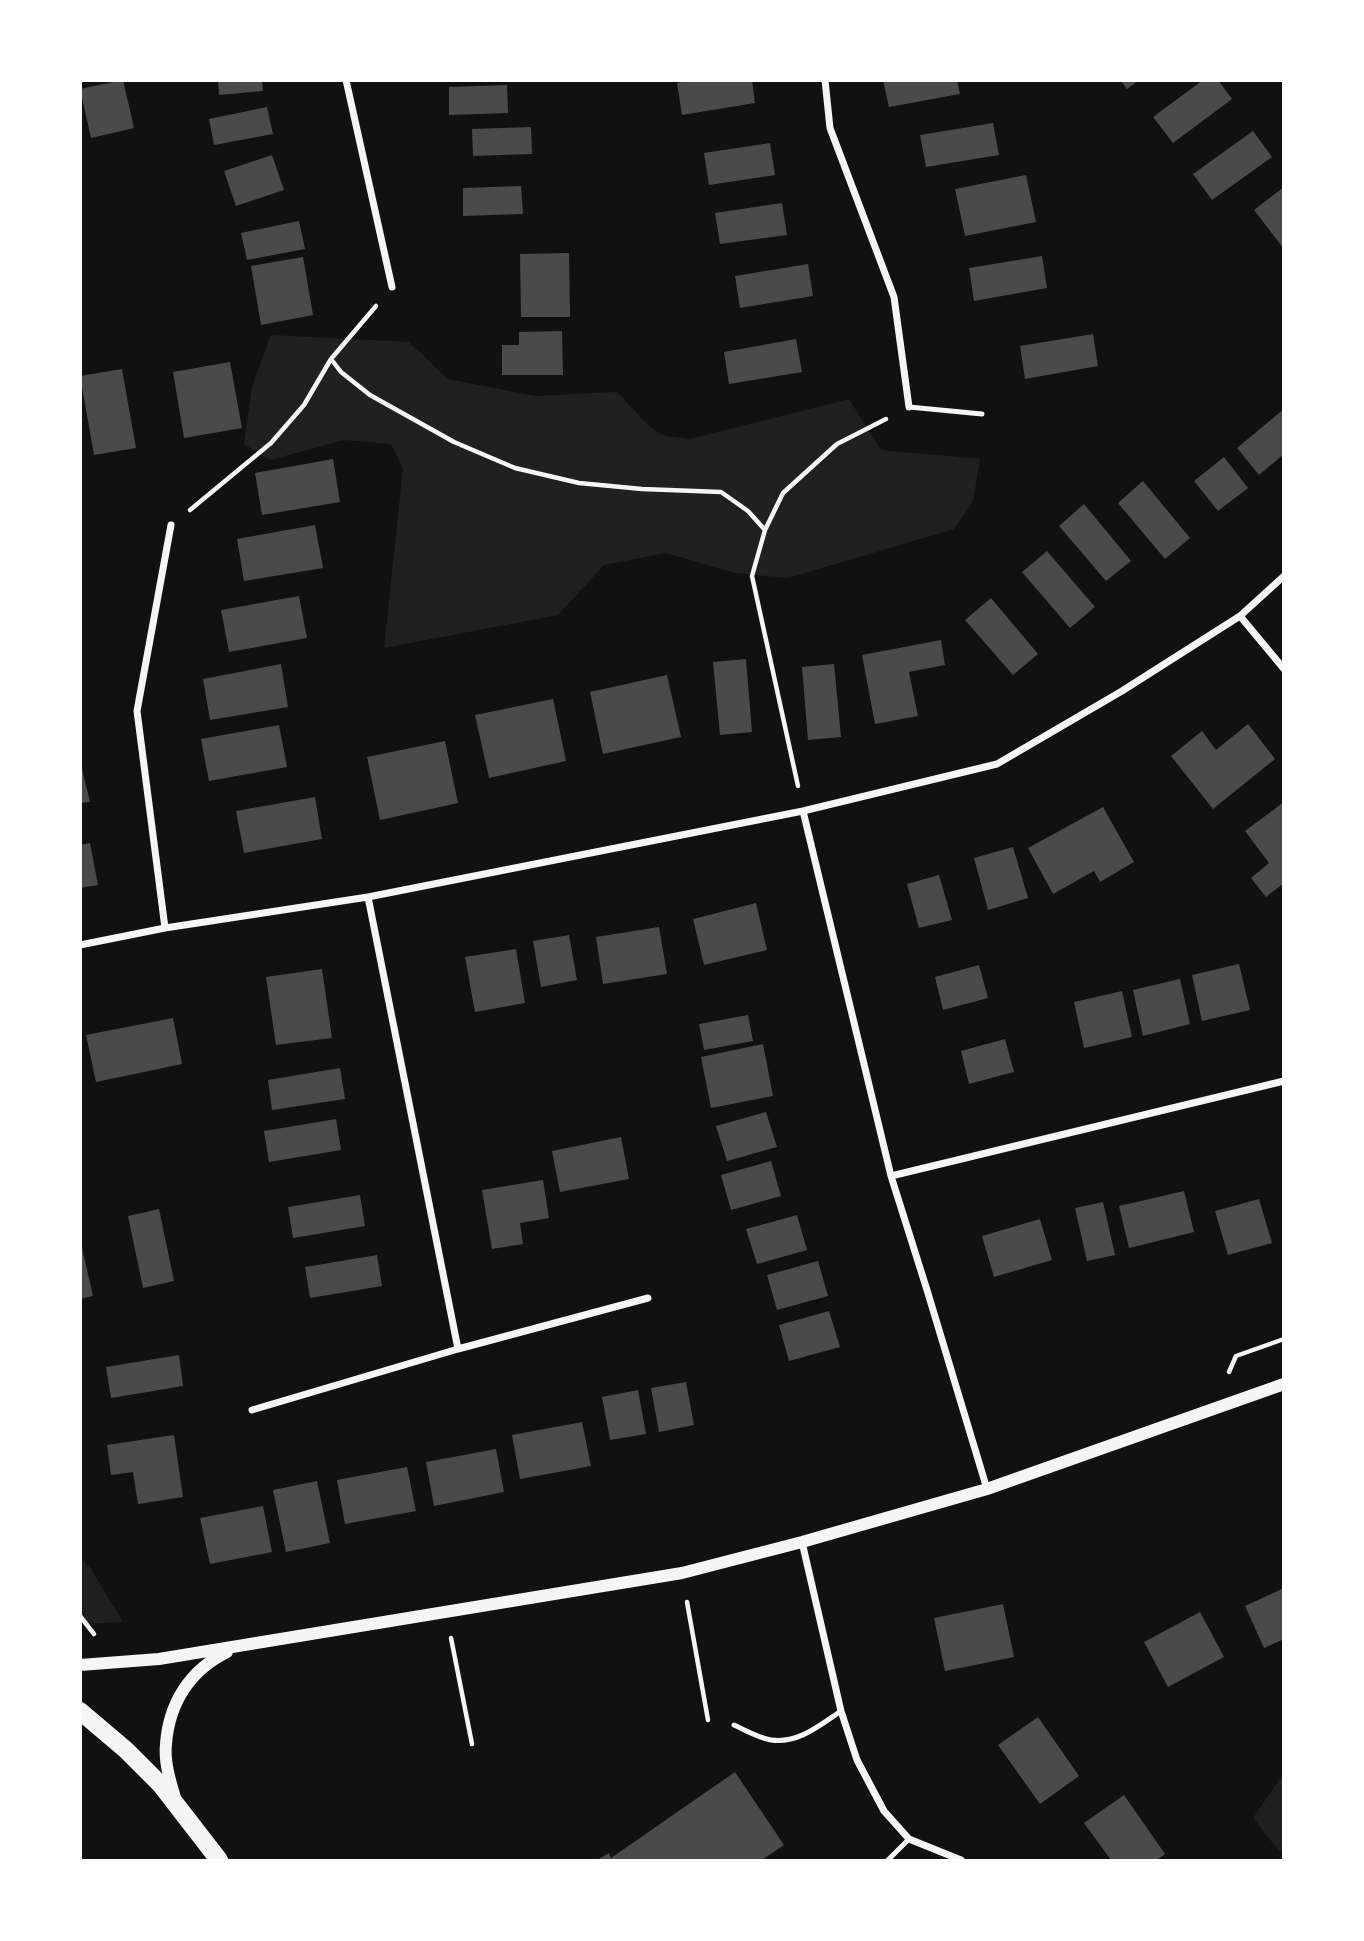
<!DOCTYPE html>
<style>
body{margin:0}
#map{position:relative;width:1364px;height:1941px;overflow:hidden;background:#111;font-family:Roboto,sans-serif}
canvas{display:block}
.frame{position:absolute;inset:0;border:82px solid #fff;pointer-events:none}
</style>
<div id="map">
<canvas width="1364" height="1941"></canvas>
<div class="frame"></div>
</div>
<script>
const c = document.querySelector('canvas').getContext('2d');
c.lineJoin = 'round';
function paint(path, color) { c.fillStyle = color; c.fill(path, 'evenodd'); }
function trace(path, color, width, dash) { c.strokeStyle = color; c.lineWidth = width; c.lineCap = dash ? 'butt' : 'round'; c.setLineDash(dash || []); c.stroke(path); }
const green = new Path2D(`
 M 271,335 L 409,342 L 448,379 L 535,396 L 617,392 L 651,428 L 665,436 L 690,439 L 849,399 L 881,450 L 980,459 L 973,502 L 954,529 L 788,578 L 735,573 L 666,553 L 604,565 L 558,615 L 384,648 L 403,468 L 391,444 L 344,440 L 270,460 L 244,444 L 252,386 Z
 M 80,1556 L 91,1569 L 123,1622 L 81,1624 Z
 M 1283,1774 L 1283,1851 L 1279,1851 L 1253,1818 Z`);
const building = new Path2D(`
 M 123,80 L 134,128 L 91,138 L 80,89 Z
 M 218,80 L 262,80 L 263,91 L 219,95 Z
 M 691,80 L 752,80 L 755,103 L 682,115 L 677,83 Z
 M 883,80 L 957,80 L 960,94 L 889,107 Z
 M 1120,80 L 1139,80 L 1127,89 Z
 M 1203,80 L 1218,80 L 1232,99 L 1173,143 L 1153,117 Z
 M 507,85 L 508,113 L 449,115 L 449,87 Z
 M 267,107 L 273,134 L 214,145 L 209,119 Z
 M 993,123 L 999,155 L 926,167 L 920,135 Z
 M 531,127 L 532,154 L 473,156 L 472,129 Z
 M 1253,131 L 1272,157 L 1212,200 L 1193,174 Z
 M 770,143 L 775,175 L 709,185 L 704,153 Z
 M 272,155 L 284,190 L 236,206 L 224,171 Z
 M 1026,175 L 1036,222 L 965,236 L 955,189 Z
 M 521,186 L 523,214 L 463,216 L 463,188 Z
 M 1284,187 L 1284,249 L 1254,210 Z
 M 782,203 L 787,235 L 720,244 L 715,213 Z
 M 299,221 L 305,249 L 247,260 L 241,233 Z
 M 569,253 L 570,317 L 521,317 L 520,254 Z
 M 1042,256 L 1047,288 L 974,301 L 969,268 Z
 M 303,257 L 313,315 L 261,325 L 251,266 Z
 M 808,264 L 813,296 L 740,308 L 735,276 Z
 M 562,331 L 563,375 L 502,375 L 502,345 L 519,345 L 519,332 Z
 M 1093,334 L 1098,366 L 1025,379 L 1020,346 Z
 M 796,339 L 802,372 L 729,384 L 724,352 Z
 M 230,362 L 242,428 L 184,438 L 173,372 Z
 M 122,369 L 136,448 L 94,455 L 80,376 Z
 M 1284,409 L 1284,454 L 1259,475 L 1237,448 Z
 M 1224,457 L 1248,488 L 1218,511 L 1194,481 Z
 M 333,459 L 340,502 L 262,515 L 255,473 Z
 M 1143,481 L 1190,538 L 1165,559 L 1118,503 Z
 M 1084,504 L 1131,561 L 1106,581 L 1059,526 Z
 M 315,525 L 323,568 L 244,581 L 237,539 Z
 M 1047,551 L 1095,607 L 1070,628 L 1022,572 Z
 M 299,596 L 307,638 L 229,652 L 221,610 Z
 M 991,598 L 1038,654 L 1013,675 L 965,620 Z
 M 941,640 L 945,665 L 909,672 L 918,716 L 875,724 L 862,655 Z
 M 746,659 L 752,732 L 720,735 L 713,662 Z
 M 281,664 L 288,707 L 210,720 L 203,679 Z
 M 834,664 L 841,737 L 808,740 L 802,667 Z
 M 667,675 L 681,737 L 603,754 L 590,692 Z
 M 553,699 L 566,761 L 489,778 L 475,715 Z
 M 1248,724 L 1275,759 L 1213,809 L 1171,756 L 1202,731 L 1216,750 Z
 M 279,725 L 287,767 L 209,781 L 201,739 Z
 M 445,741 L 458,803 L 380,820 L 367,757 Z
 M 80,760 L 90,802 L 80,803 Z
 M 315,797 L 322,839 L 244,853 L 236,811 Z
 M 1284,802 L 1284,883 L 1266,897 L 1251,878 L 1269,863 L 1245,831 Z
 M 1103,807 L 1134,862 L 1100,882 L 1094,871 L 1053,894 L 1028,848 Z
 M 90,843 L 98,885 L 80,888 L 80,845 Z
 M 1013,847 L 1028,898 L 988,910 L 974,858 Z
 M 939,875 L 952,920 L 919,928 L 907,884 Z
 M 756,903 L 767,950 L 704,965 L 693,919 Z
 M 659,927 L 667,974 L 603,984 L 596,937 Z
 M 569,935 L 577,980 L 541,987 L 533,941 Z
 M 516,949 L 525,1003 L 475,1012 L 465,957 Z
 M 1239,964 L 1250,1010 L 1202,1021 L 1192,975 Z
 M 979,965 L 988,998 L 943,1010 L 935,977 Z
 M 322,969 L 332,1038 L 276,1045 L 266,977 Z
 M 1180,979 L 1190,1024 L 1143,1036 L 1133,990 Z
 M 1122,991 L 1132,1037 L 1084,1048 L 1074,1002 Z
 M 748,1015 L 753,1041 L 704,1050 L 699,1024 Z
 M 173,1018 L 182,1064 L 96,1082 L 86,1035 Z
 M 1005,1039 L 1014,1072 L 969,1084 L 961,1051 Z
 M 763,1044 L 773,1096 L 711,1108 L 701,1057 Z
 M 340,1068 L 345,1099 L 272,1110 L 268,1080 Z
 M 766,1112 L 777,1147 L 727,1161 L 716,1126 Z
 M 336,1119 L 341,1150 L 269,1162 L 264,1131 Z
 M 621,1137 L 629,1179 L 560,1192 L 552,1151 Z
 M 771,1161 L 781,1196 L 731,1210 L 721,1175 Z
 M 543,1180 L 549,1218 L 520,1223 L 523,1244 L 492,1249 L 482,1190 Z
 M 1184,1191 L 1194,1232 L 1129,1248 L 1119,1206 Z
 M 360,1195 L 365,1226 L 293,1238 L 288,1207 Z
 M 1259,1199 L 1272,1243 L 1228,1255 L 1215,1211 Z
 M 1103,1202 L 1115,1255 L 1087,1261 L 1075,1208 Z
 M 159,1209 L 174,1281 L 143,1288 L 128,1216 Z
 M 797,1215 L 807,1250 L 757,1264 L 746,1229 Z
 M 1040,1219 L 1052,1260 L 994,1277 L 982,1236 Z
 M 80,1239 L 93,1296 L 80,1299 Z
 M 377,1255 L 382,1286 L 310,1298 L 305,1267 Z
 M 818,1261 L 828,1296 L 777,1310 L 767,1275 Z
 M 829,1311 L 840,1347 L 789,1361 L 779,1325 Z
 M 179,1355 L 183,1386 L 111,1398 L 106,1367 Z
 M 686,1382 L 694,1425 L 659,1432 L 651,1388 Z
 M 638,1390 L 646,1434 L 610,1440 L 602,1397 Z
 M 582,1422 L 591,1466 L 520,1479 L 512,1435 Z
 M 174,1435 L 183,1497 L 138,1504 L 133,1472 L 111,1475 L 107,1445 Z
 M 496,1449 L 504,1492 L 434,1506 L 426,1462 Z
 M 407,1467 L 416,1511 L 345,1524 L 337,1480 Z
 M 317,1481 L 330,1543 L 286,1552 L 273,1490 Z
 M 263,1506 L 272,1552 L 210,1564 L 200,1518 Z
 M 1284,1588 L 1284,1639 L 1264,1648 L 1245,1606 Z
 M 1003,1604 L 1014,1657 L 945,1671 L 934,1618 Z
 M 1200,1612 L 1224,1657 L 1168,1687 L 1144,1642 Z
 M 1038,1717 L 1079,1776 L 1040,1804 L 998,1745 Z
 M 735,1772 L 784,1845 L 762,1860 L 597,1860 L 609,1853 L 611,1858 Z
 M 1124,1795 L 1165,1854 L 1157,1860 L 1111,1860 L 1084,1823 Z`);
const path = new Path2D(`
 M 376,306 L 331,359 L 341,372 L 370,395 L 454,442 L 515,468 L 579,483 L 642,489 L 721,492 L 748,511 L 765,530
 M 190,510 L 271,443 L 304,405 L 331,359
 M 798,786 L 752,576 L 765,530 L 783,493 L 837,444 L 886,419
 M 1229,1372 L 1236,1356 L 1284,1339
 M 687,1602 L 708,1720
 M 80,1616 L 94,1634
 M 451,1638 L 472,1744`);
const service = new Path2D(`
 M 909,407 L 982,414
 M 734,1725 C 745,1730 759,1738 771,1740 C 798,1744 820,1725 841,1711
 M 888,1860 L 909,1839`);
const minor = new Path2D(`
 M 346,80 L 392,287
 M 825,80 L 830,128 L 894,297 L 909,407
 M 1240,616 L 1284,669
 M 803,811 L 891,1176 L 927,1290 L 987,1489
 M 368,897 L 458,1349
 M 165,928 L 137,711 L 171,525
 M 80,945 L 165,928 L 368,897 L 803,811 L 997,764 L 1122,691 L 1240,616 L 1284,576
 M 891,1176 L 1284,1081
 M 252,1410 L 458,1349 L 648,1298
 M 802,1542 L 841,1711 L 857,1760 L 884,1811 L 909,1839 L 961,1860`);
const tertiary = new Path2D(`
 M 80,1665 L 159,1659 L 682,1573 L 802,1542 L 987,1489 L 1284,1384
 M 175,1798 C 170,1780 164,1762 166,1744 C 169,1703 190,1670 227,1652`);
const primary = new Path2D(`
 M 80,1711 L 126,1750 L 161,1785 L 219,1860`);
paint(green, '#202020');
paint(building, '#4a4a4a');
trace(path, '#f5f5f5', 4.5);
trace(service, '#f5f5f5', 5);
trace(minor, '#f5f5f5', 7);
trace(tertiary, '#f5f5f5', 12);
trace(primary, '#f5f5f5', 18);
</script>
